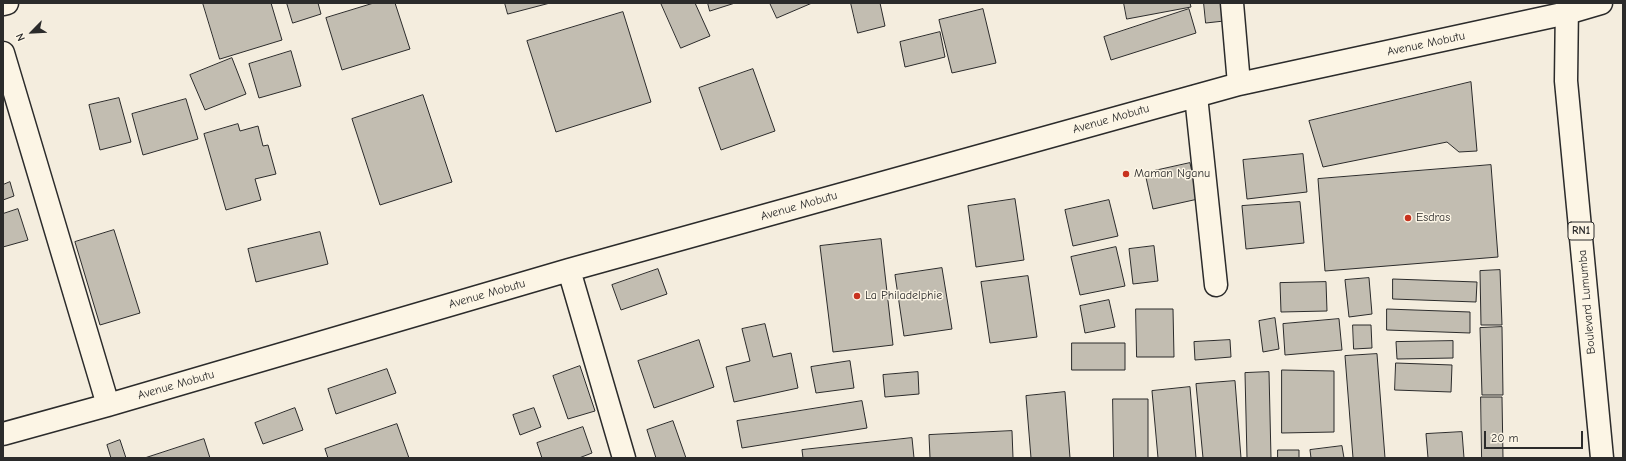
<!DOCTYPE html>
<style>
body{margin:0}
#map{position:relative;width:1626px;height:461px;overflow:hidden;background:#f4edde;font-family:"Comic Neue",sans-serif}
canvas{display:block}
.frame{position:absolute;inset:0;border:4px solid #2b2b2b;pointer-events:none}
.north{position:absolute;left:12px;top:12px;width:40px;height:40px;-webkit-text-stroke:3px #fcf5e5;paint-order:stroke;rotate:246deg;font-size:11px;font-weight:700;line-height:16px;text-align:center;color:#2b2b2b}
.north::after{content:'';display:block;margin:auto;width:14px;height:18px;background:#2b2b2b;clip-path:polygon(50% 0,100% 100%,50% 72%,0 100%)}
.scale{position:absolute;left:1484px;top:431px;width:99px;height:18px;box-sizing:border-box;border:2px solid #2b2b2b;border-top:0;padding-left:5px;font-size:12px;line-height:14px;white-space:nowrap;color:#2b2b2b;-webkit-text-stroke:3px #fcf5e5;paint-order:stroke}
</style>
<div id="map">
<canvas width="1626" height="461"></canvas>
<div class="frame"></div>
<div class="north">N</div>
<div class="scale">20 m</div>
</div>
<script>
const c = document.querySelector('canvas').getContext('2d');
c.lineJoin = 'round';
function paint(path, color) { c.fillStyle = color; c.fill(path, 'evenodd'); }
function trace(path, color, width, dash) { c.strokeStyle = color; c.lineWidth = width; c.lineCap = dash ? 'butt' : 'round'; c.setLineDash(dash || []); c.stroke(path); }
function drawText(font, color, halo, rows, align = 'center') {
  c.font = font + ' "Comic Neue",sans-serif'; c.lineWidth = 3; c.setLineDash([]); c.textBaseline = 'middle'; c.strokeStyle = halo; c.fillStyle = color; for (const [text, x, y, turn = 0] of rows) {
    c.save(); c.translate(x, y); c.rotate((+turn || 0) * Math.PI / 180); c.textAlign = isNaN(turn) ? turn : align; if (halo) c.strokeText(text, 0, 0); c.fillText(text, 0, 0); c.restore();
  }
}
const building = new Path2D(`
 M 203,3 L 271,3 L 282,40 L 220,59 Z
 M 287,3 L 318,3 L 321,14 L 293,23 Z
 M 374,3 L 395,3 L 410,49 L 342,70 L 326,18 Z
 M 505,3 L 550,3 L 508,14 Z
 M 661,3 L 695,3 L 710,36 L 681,48 Z
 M 708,3 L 735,3 L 710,11 Z
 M 770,3 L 812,3 L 777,18 Z
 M 851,3 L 880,3 L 885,26 L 858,33 Z
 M 1124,3 L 1190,3 L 1191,7 L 1127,19 Z
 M 1204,3 L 1222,3 L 1224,21 L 1206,23 Z
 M 983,9 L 996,63 L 952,73 L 939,20 Z
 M 1189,9 L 1196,33 L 1111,60 L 1104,37 Z
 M 623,12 L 651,102 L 556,132 L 527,41 Z
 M 940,32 L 945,57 L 905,67 L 900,42 Z
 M 291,51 L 301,86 L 259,98 L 249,64 Z
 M 232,58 L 246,94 L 205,110 L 190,75 Z
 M 753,69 L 775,131 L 721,150 L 699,88 Z
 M 1471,82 L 1477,151 L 1459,152 L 1447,142 L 1323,167 L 1309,121 Z
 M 423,95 L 452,182 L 380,205 L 352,119 Z
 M 119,98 L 131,142 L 100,150 L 89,105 Z
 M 186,99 L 198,139 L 143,155 L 132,114 Z
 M 238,124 L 240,131 L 258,126 L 263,146 L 268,145 L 276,174 L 255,179 L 261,200 L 226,210 L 204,134 Z
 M 1303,154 L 1307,192 L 1247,199 L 1243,160 Z
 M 1190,163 L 1198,199 L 1153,209 L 1145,173 Z
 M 1491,165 L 1498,257 L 1325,271 L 1318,179 Z
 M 10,182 L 14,196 L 3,200 L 3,185 Z
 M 1015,199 L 1024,260 L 976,267 L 968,206 Z
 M 1109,200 L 1118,236 L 1073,246 L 1065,210 Z
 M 1300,202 L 1304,243 L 1246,249 L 1242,206 Z
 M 18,209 L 28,240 L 3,247 L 3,214 Z
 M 114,230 L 140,313 L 100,325 L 75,242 Z
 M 320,232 L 328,264 L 256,282 L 248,249 Z
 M 881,239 L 893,345 L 833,352 L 820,246 Z
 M 1154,246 L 1158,281 L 1133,284 L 1129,249 Z
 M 1116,247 L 1125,286 L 1080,295 L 1071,257 Z
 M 942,268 L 952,329 L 904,336 L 895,275 Z
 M 658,269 L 667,294 L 621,310 L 612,285 Z
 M 1500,270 L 1502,325 L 1481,325 L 1480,271 Z
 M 1028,276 L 1037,337 L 990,343 L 981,282 Z
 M 1369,278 L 1372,314 L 1349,317 L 1345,280 Z
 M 1393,279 L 1477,282 L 1476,302 L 1393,299 Z
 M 1326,282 L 1327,311 L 1281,312 L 1280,283 Z
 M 1109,300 L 1115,327 L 1085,333 L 1080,306 Z
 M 1136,309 L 1173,309 L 1174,357 L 1137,357 Z
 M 1387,309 L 1470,312 L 1470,333 L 1387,330 Z
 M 1275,318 L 1279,349 L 1263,352 L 1259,321 Z
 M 1339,319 L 1342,350 L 1285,355 L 1283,324 Z
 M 765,324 L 773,357 L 791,353 L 798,388 L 734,402 L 726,367 L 750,361 L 742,329 Z
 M 1353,325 L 1371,325 L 1372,348 L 1354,349 Z
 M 1502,327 L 1503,395 L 1482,395 L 1480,328 Z
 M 699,340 L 714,387 L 654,408 L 638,361 Z
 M 1230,340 L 1231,357 L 1195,360 L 1194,342 Z
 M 1453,341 L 1453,358 L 1397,359 L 1396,342 Z
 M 1072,343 L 1125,343 L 1125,370 L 1072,370 Z
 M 1377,354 L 1385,458 L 1353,458 L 1345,356 Z
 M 850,361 L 854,388 L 816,393 L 811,367 Z
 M 1396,363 L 1452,365 L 1451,392 L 1395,390 Z
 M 580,366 L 595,411 L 568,419 L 553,376 Z
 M 387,369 L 396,393 L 336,414 L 328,389 Z
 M 1282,370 L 1334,371 L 1334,432 L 1282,433 Z
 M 918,372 L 919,394 L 885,397 L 883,375 Z
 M 1269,372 L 1271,458 L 1247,458 L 1245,373 Z
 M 1235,381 L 1241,458 L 1203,458 L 1196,384 Z
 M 1190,387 L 1196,458 L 1158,458 L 1152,391 Z
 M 1065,392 L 1070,458 L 1031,458 L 1026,396 Z
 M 1481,397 L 1502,397 L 1503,458 L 1482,458 Z
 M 1113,399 L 1148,399 L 1148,458 L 1114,458 Z
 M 862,401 L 867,428 L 742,448 L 737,421 Z
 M 295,408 L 303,430 L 263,444 L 255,423 Z
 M 534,408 L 541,427 L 520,435 L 513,415 Z
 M 673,421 L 686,458 L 656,458 L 647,430 Z
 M 397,424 L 409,458 L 328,458 L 325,449 Z
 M 583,427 L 592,453 L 579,458 L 542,458 L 537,443 Z
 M 1012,431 L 1013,458 L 930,458 L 929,435 Z
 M 1462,432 L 1464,458 L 1428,458 L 1426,434 Z
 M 912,438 L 914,458 L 803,458 L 802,450 Z
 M 204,439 L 210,458 L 145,458 Z
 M 120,440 L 126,458 L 111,458 L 107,445 Z
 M 1342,446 L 1344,458 L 1311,458 L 1310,450 Z
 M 1278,450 L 1299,450 L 1299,458 L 1278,458 Z`);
const street = new Path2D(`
 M 1232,3 L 1239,84
 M 3,4 L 7,3
 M 3,53 L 108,405
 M 1196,96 L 1216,285
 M 569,270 L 624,458
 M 3,434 L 108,405 L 569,270 L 1239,84 L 1567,13 L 1601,3`);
const highway = new Path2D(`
 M 1567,3 L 1566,81 L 1602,458`);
const markers = [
 [1126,174,4,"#c8321e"],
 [1408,218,4,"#c8321e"],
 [857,296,4,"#c8321e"]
];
const shields = [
 [1581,231,26]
];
const shieldNames = [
 ["RN1",1581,231]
];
const streetNames = [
 ["Avenue Mobutu",1426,44,-12],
 ["Avenue Mobutu",1111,119,-16],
 ["Avenue Mobutu",799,206,-16],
 ["Avenue Mobutu",487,294,-16],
 ["Boulevard Lumumba",1587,302,-95],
 ["Avenue Mobutu",176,385,-16]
];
const poiNames = [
 ["Maman Nganu",1134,174],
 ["Esdras",1416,218],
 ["La Philadelphie",865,296]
];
paint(building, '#c2bdb1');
trace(building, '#2b2b2b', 1);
trace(street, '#2b2b2b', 25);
trace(highway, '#2b2b2b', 25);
trace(street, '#fcf5e5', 22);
trace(highway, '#fcf5e5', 22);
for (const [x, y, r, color] of markers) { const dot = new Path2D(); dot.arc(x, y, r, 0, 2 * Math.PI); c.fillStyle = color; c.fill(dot); trace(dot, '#fcf5e5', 1.5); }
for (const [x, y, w] of shields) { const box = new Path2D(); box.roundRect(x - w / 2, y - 9, w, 18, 3); c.fillStyle = '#fcf5e5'; c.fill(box); trace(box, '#2b2b2b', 1); }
drawText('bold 11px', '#2b2b2b', null, shieldNames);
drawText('12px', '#2b2b2b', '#fcf5e5', streetNames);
drawText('12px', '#2b2b2b', '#fcf5e5', poiNames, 'left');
</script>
